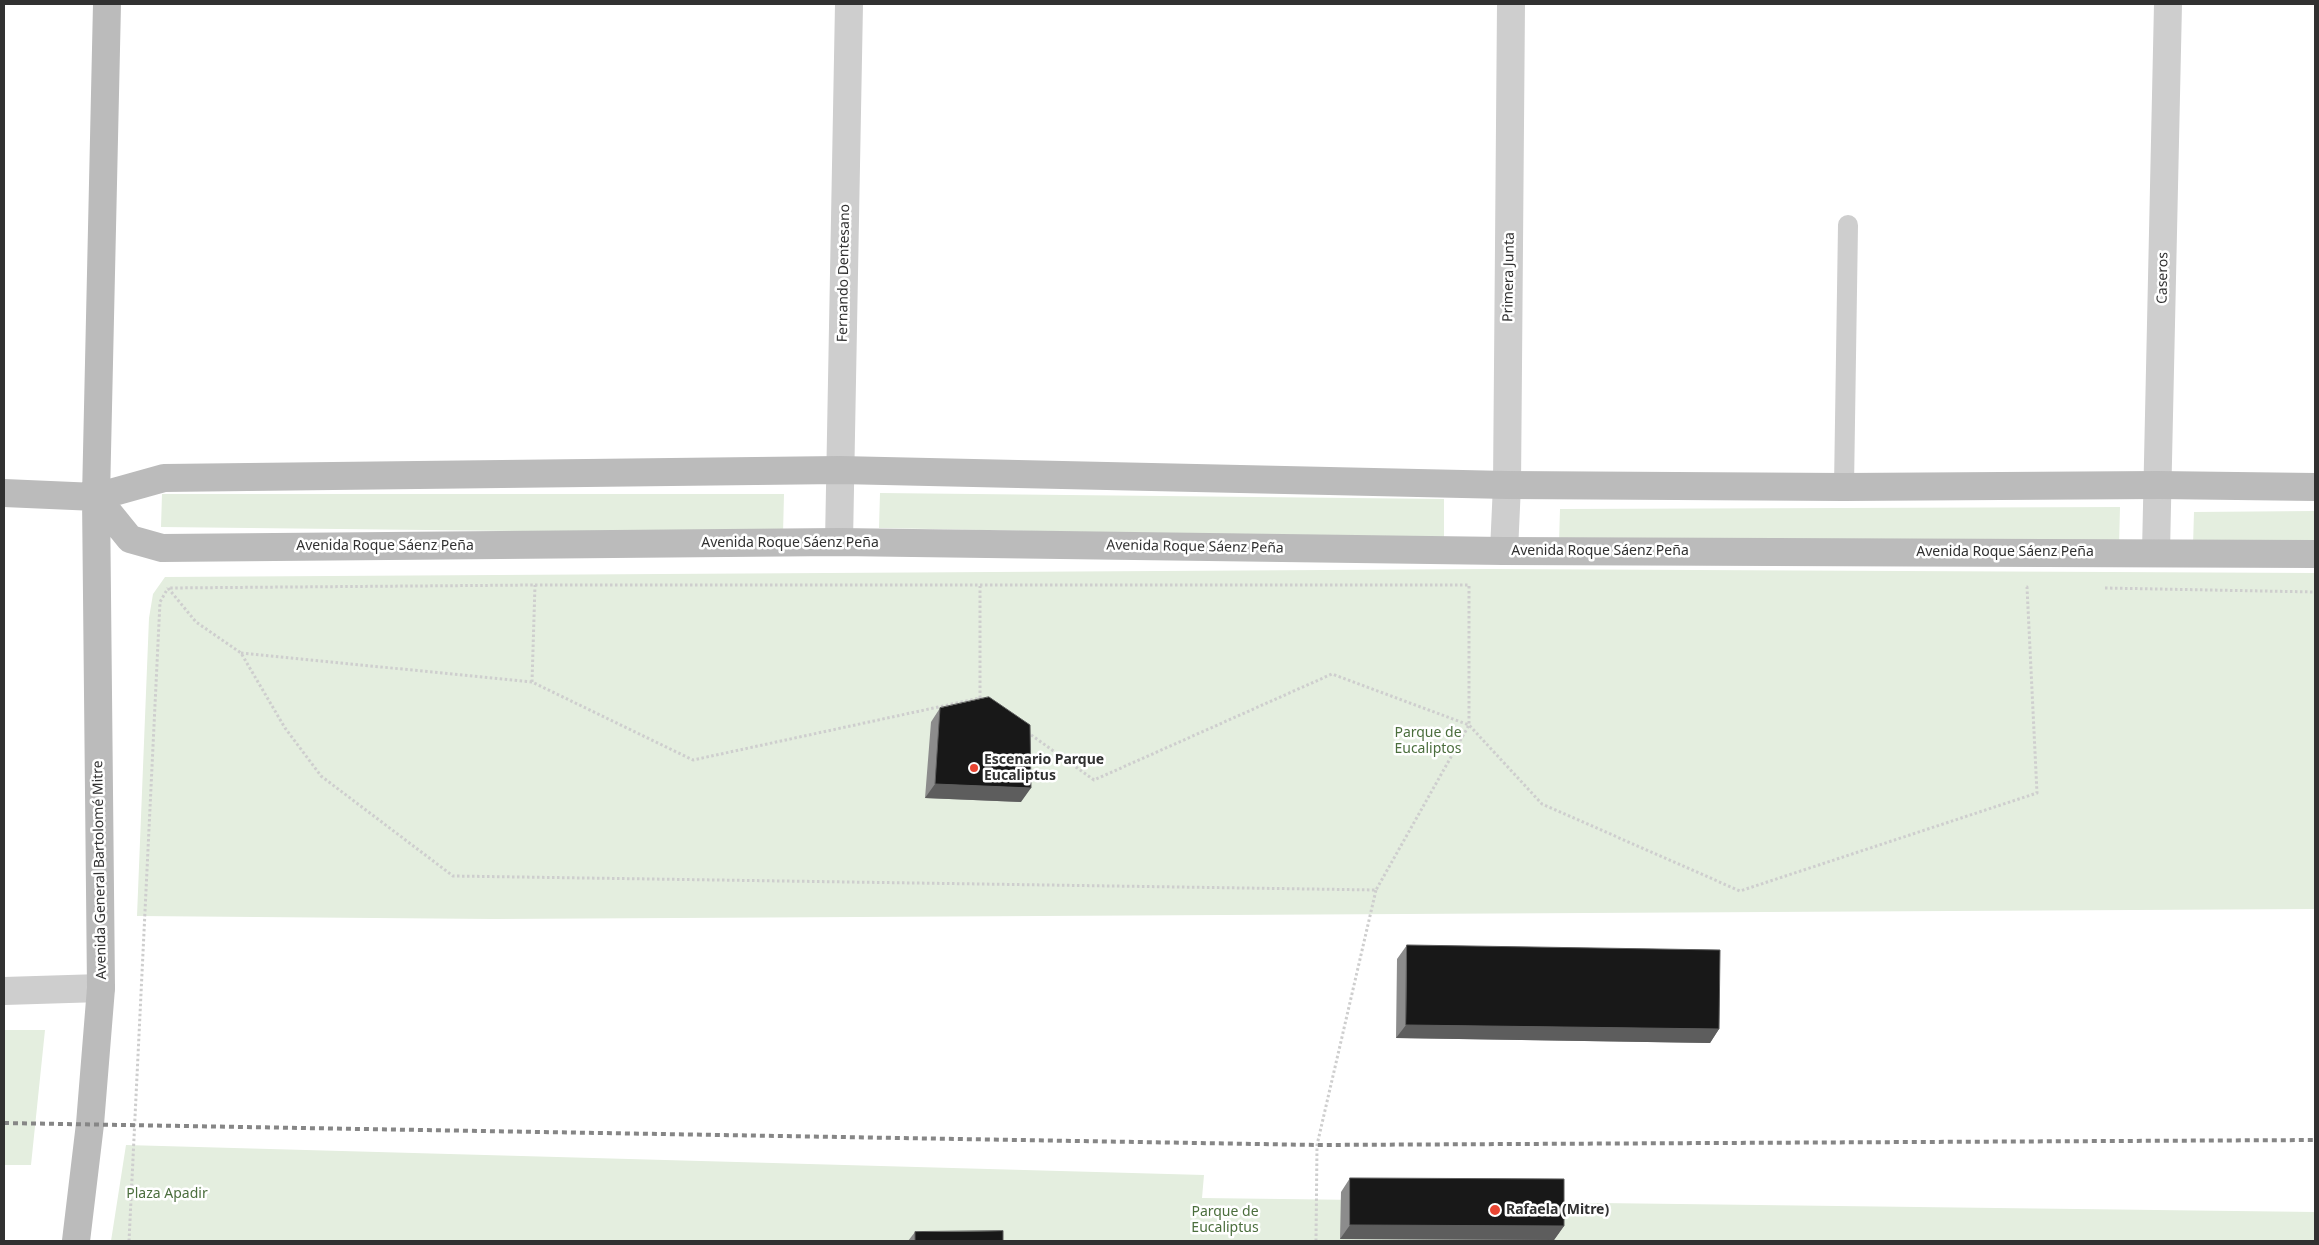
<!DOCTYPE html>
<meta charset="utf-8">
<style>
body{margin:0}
#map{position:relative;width:2319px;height:1245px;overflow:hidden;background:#fff;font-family:"Noto Sans",sans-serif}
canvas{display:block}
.frame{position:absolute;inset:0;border:5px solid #313131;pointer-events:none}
</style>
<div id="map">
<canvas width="2319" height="1245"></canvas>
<div class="frame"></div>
</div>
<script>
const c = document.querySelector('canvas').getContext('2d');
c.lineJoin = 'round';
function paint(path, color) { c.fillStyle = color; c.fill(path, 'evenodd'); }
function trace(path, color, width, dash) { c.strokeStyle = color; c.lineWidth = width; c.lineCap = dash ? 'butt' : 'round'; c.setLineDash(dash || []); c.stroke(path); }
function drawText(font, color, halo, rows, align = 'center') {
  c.font = font + ' "Noto Sans",sans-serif'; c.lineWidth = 5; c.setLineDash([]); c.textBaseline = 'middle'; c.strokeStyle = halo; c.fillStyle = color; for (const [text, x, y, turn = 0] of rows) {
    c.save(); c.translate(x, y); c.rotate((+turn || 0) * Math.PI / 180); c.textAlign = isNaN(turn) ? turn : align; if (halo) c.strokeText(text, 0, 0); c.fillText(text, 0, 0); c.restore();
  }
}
const green = new Path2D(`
 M 880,493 L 1444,499 L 1444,539 L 879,528 Z
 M 162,494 L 784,494 L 783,534 L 161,527 Z
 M 2120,507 L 2119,547 L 1559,543 L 1560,509 Z
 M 2315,511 L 2315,546 L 2193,546 L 2194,512 Z
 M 1490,569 L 2315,573 L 2315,909 L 494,919 L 137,916 L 149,618 L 153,594 L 165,577 Z
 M 4,1030 L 45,1030 L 31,1165 L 4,1165 Z
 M 126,1145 L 1204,1175 L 1202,1198 L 2315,1212 L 2315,1241 L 111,1241 Z`);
const path = new Path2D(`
 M 535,585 L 1469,585 L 1469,725 L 1376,890 L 453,876 L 321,776 L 285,728 L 241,653 L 196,622 L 168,588 Z
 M 2105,588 L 2315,592
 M 241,653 L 532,682 L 693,760 L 980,698 L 983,701
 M 532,682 L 535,585
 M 980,698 L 980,586
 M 1027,732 L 1094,780 L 1332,674 L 1469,725 L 1542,804 L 1740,891 L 2037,793 L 2027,587 L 2024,587
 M 129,1241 L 160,602 L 168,588
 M 1316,1241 L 1317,1145 L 1376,890`);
const lane = new Path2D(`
 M 1844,487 L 1848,225`);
const street = new Path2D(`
 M 839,542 L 849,4
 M 1504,551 L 1507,485 L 1511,4
 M 2156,552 L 2168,4
 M 4,991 L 101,988`);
const secondary = new Path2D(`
 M 4,493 L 96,497 L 164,478 L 840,470 L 1507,485 L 1844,487 L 2158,485 L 2315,487
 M 96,497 L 130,539 L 162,548 L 839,542 L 1504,551 L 2315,554
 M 76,1241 L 90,1124 L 101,988 L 96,497 L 107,4`);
const rail = new Path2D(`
 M 4,1123 L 1317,1145 L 2315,1140`);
const wall = new Path2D(`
 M 940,708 L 1021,802 L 925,798 L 931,722 Z
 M 1407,945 L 1719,1029 L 1710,1043 L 1396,1038 L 1397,959 Z
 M 1350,1178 L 1564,1226 L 1554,1240 L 1340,1239 L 1341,1192 Z
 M 915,1232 L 1003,1241 L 908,1241 Z`);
const shadedWall = new Path2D(`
 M 935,784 L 1031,788 L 1021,802 L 925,798 Z
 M 1406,1025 L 1719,1029 L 1710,1043 L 1396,1038 Z
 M 1350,1225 L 1564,1226 L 1554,1240 L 1340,1239 Z`);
const building = new Path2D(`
 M 989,697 L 1030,725 L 1031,788 L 935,784 L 940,708 Z
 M 1407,945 L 1720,950 L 1719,1029 L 1406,1025 Z
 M 1350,1178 L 1564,1179 L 1564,1226 L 1350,1225 Z
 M 1003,1231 L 1003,1241 L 915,1241 L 915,1232 Z`);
const markers = [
 [974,768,5,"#e94532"],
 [1495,1210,6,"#e94532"]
];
const streetNames = [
 ["Fernando Dentesano",844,273,-89],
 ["Primera Junta",1509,277,-89],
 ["Caseros",2163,278,-89],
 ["Avenida Roque Sáenz Peña",790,543],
 ["Avenida Roque Sáenz Peña",385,546],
 ["Avenida Roque Sáenz Peña",1195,547,1],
 ["Avenida Roque Sáenz Peña",1600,551],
 ["Avenida Roque Sáenz Peña",2005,552],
 ["Avenida General Bartolomé Mitre",100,870,-91]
];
const parkNames = [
 ["Parque de",1428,733],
 ["Eucaliptos",1428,749],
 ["Plaza Apadir",167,1194],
 ["Parque de",1225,1212],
 ["Eucaliptus",1225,1228]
];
const poiNames = [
 ["Escenario Parque",984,760],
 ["Eucaliptus",984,776],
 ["Rafaela (Mitre)",1506,1210]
];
paint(green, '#e4eedf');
trace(path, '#cecece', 3, [2.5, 2.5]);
trace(lane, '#cecece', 20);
trace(street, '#cecece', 28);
trace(secondary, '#bbb', 28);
trace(rail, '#868686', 4, [5, 4]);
paint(wall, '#8c8c8c');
paint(shadedWall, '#5d5d5d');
paint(building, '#181818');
trace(building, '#5d5d5d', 1);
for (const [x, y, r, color] of markers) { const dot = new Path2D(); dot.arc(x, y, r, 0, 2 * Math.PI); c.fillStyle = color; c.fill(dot); trace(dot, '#fff', 2); }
drawText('14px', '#313131', '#fff', streetNames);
drawText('14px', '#4b6e3d', '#fff', parkNames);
drawText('bold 14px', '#313131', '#fff', poiNames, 'left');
</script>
